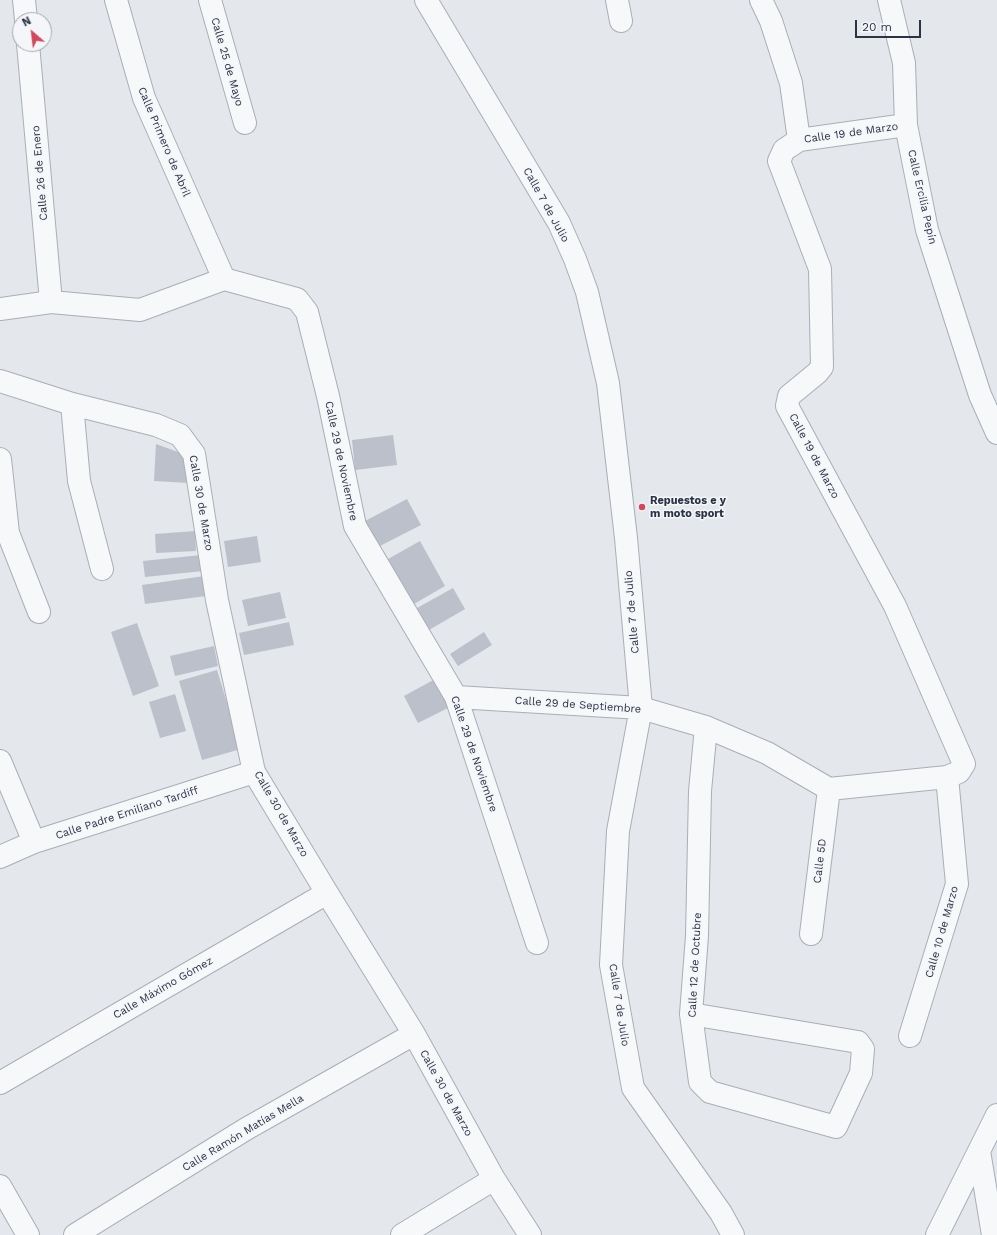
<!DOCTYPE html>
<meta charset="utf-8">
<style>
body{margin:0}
#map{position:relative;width:997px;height:1235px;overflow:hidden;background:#e4e7ec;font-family:"Work Sans",sans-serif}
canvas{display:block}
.north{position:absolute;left:12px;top:12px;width:40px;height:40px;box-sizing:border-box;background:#f4f6f9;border:1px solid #a4a8b1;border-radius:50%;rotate:332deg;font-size:11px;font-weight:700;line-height:16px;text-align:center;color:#2b3445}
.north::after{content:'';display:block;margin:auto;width:14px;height:18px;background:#d1495b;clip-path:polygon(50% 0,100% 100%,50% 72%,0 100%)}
.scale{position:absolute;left:855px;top:20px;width:66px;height:18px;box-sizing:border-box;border:2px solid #2b3445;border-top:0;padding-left:5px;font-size:12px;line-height:14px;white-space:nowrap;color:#2b3445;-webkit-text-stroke:3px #f4f6f9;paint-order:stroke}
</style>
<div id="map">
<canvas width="997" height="1235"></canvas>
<div class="north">N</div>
<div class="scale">20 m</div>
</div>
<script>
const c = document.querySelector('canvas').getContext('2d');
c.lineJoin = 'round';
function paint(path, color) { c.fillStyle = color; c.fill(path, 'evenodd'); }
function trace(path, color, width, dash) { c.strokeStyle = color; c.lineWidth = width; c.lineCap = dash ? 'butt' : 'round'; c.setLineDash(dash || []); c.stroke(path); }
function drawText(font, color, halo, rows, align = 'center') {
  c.font = font + ' "Work Sans",sans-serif'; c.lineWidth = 3; c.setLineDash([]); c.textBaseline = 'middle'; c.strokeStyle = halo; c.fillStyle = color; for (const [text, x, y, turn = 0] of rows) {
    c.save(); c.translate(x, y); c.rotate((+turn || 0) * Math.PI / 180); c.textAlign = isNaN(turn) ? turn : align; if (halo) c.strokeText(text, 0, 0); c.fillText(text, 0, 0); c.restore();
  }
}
const building = new Path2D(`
 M 393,435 L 397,465 L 355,470 L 352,440 Z
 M 156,444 L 189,456 L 189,483 L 154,481 Z
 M 407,499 L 421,525 L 378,547 L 365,521 Z
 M 195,531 L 196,551 L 156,553 L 155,534 Z
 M 257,536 L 261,562 L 228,567 L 224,541 Z
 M 420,541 L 445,586 L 414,604 L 388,559 Z
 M 201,555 L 203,571 L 145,577 L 143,561 Z
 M 204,576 L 206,596 L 145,604 L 142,585 Z
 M 453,588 L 465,609 L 429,630 L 417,608 Z
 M 280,592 L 286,618 L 248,626 L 242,600 Z
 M 289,622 L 294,645 L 244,655 L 239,633 Z
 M 137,623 L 159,686 L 133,696 L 111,632 Z
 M 484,632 L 492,645 L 458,666 L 450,654 Z
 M 214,646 L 218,666 L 175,676 L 170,656 Z
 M 217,670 L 241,749 L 202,760 L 179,681 Z
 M 437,678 L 452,706 L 418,723 L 404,696 Z
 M 175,694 L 186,731 L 160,738 L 149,702 Z`);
const minor = new Path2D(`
 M 24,0 L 26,20
 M 116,0 L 144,98 L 224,279
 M 210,0 L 245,123
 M 426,0 L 559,223 L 575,259 L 587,292 L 608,383 L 626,538 L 641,708 L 618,831 L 611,965 L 633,1088 L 721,1213 L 733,1235
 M 617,0 L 621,21
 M 761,0 L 771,21 L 791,83 L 799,140
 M 889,0 L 904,63 L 906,125 L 927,230 L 980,395 L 997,433
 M 28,44 L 51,302
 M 0,309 L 51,302 L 140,310 L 224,279 L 297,299 L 307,312 L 328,396 L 355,526 L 456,697 L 537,943
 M 0,381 L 72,404 L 156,425 L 180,435 L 194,454 L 217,600 L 254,772 L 327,893 L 414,1034 L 494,1179 L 530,1235
 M 72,404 L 79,481 L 102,569
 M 0,459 L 8,533 L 39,612
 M 456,697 L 641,708 L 706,727 L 767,753 L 829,789 L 947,777 L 959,772 L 964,764 L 895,606 L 787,406 L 789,396 L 817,373 L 822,367 L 820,269 L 779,161 L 784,150 L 799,140 L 906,125
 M 0,761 L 34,842
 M 0,857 L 34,842 L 254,772
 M 811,934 L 829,789
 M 691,1014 L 858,1042 L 863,1049 L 861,1073 L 836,1127 L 710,1092 L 700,1082 L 691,1014 L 697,936 L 700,791 L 706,727
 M 910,1036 L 957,884 L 947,777
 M 0,1083 L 327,893
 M 979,1151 L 993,1235
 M 0,1186 L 28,1235
 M 75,1235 L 246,1129 L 414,1034
 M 402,1235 L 494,1179
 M 937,1235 L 997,1115`);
const markers = [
 [642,507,4,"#d1495b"]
];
const streetNames = [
 ["Calle 25 de Mayo",227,62,74],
 ["Calle 19 de Marzo",851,133,-8],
 ["Calle Primero de Abril",164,142,67],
 ["Calle 26 de Enero",40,173,-95],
 ["Calle Ercilia Pepín",922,197,77],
 ["Calle 7 de Julio",546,205,61],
 ["Calle 19 de Marzo",814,456,62],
 ["Calle 29 de Noviembre",341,461,78],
 ["Calle 30 de Marzo",201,503,80],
 ["Calle 7 de Julio",632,612,-95],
 ["Calle 29 de Septiembre",578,705,4],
 ["Calle 29 de Noviembre",474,754,71],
 ["Calle Padre Emiliano Tardiff",127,813,-18],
 ["Calle 30 de Marzo",281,814,60],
 ["Calle 5D",820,861,-83],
 ["Calle 10 de Marzo",942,932,-74],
 ["Calle 12 de Octubre",695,965,-87],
 ["Calle Máximo Gómez",163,988,-30],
 ["Calle 7 de Julio",619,1005,81],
 ["Calle 30 de Marzo",446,1093,61],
 ["Calle Ramón Matías Mella",243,1133,-31]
];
const poiNames = [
 ["Repuestos e y",650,501],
 ["m moto sport",650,514]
];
paint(building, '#bbc0ca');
trace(minor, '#a9aeb7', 24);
trace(minor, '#f7f8fa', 22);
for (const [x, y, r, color] of markers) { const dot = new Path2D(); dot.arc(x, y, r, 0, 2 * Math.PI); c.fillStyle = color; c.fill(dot); trace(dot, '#f4f6f9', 1.5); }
drawText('11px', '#2b3445', '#f4f6f9', streetNames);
drawText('bold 11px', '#2b3445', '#f4f6f9', poiNames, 'left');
</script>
